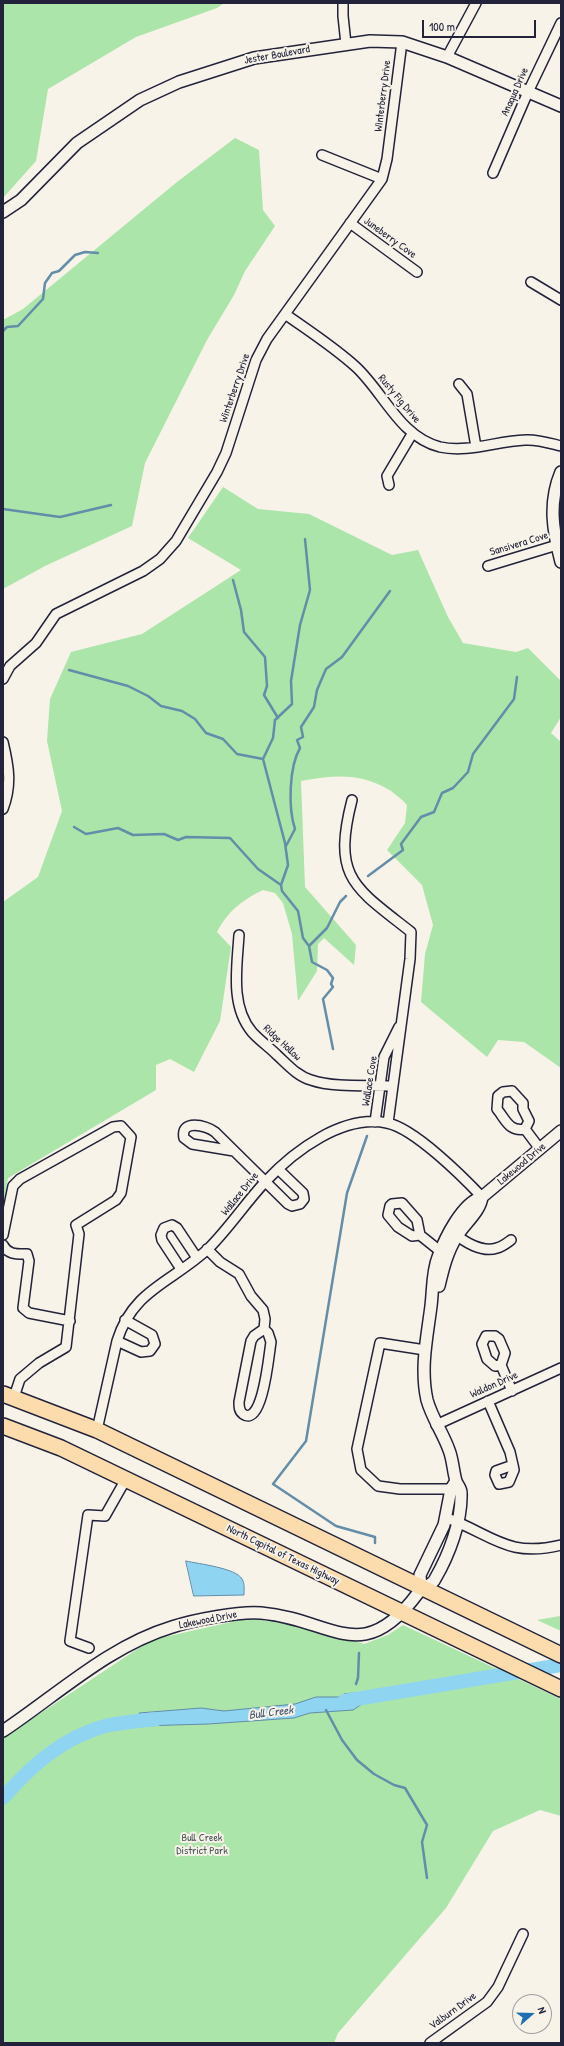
<!DOCTYPE html>
<style>
body{margin:0}
#map{position:relative;width:564px;height:2046px;overflow:hidden;background:#f7f3e8;font-family:"Patrick Hand",sans-serif}
canvas{display:block}
.frame{position:absolute;inset:0;border:4px solid #22223b;pointer-events:none}
.north{position:absolute;left:512px;top:1994px;width:40px;height:40px;box-sizing:border-box;background:#f7f3e8;border:1px solid #a29fa3;border-radius:50%;rotate:70deg;font-size:11px;font-weight:700;line-height:16px;text-align:center;color:#22223b}
.north::after{content:'';display:block;margin:auto;width:14px;height:18px;background:#1f6fb2;clip-path:polygon(50% 0,100% 100%,50% 72%,0 100%)}
.scale{position:absolute;left:422px;top:20px;width:114px;height:18px;box-sizing:border-box;border:2px solid #22223b;border-top:0;padding-left:5px;font-size:12px;line-height:14px;white-space:nowrap;color:#22223b;-webkit-text-stroke:3px #f7f3e8;paint-order:stroke}
</style>
<div id="map">
<canvas width="564" height="2046"></canvas>
<div class="frame"></div>
<div class="north">N</div>
<div class="scale">100 m</div>
</div>
<script>
const c = document.querySelector('canvas').getContext('2d');
c.lineJoin = 'round';
function paint(path, color) { c.fillStyle = color; c.fill(path, 'evenodd'); }
function trace(path, color, width, dash) { c.strokeStyle = color; c.lineWidth = width; c.lineCap = dash ? 'butt' : 'round'; c.setLineDash(dash || []); c.stroke(path); }
function drawText(font, color, halo, rows, align = 'center') {
  c.font = font + ' "Patrick Hand",sans-serif'; c.lineWidth = 4; c.setLineDash([]); c.textBaseline = 'middle'; c.strokeStyle = halo; c.fillStyle = color; for (const [text, x, y, turn = 0] of rows) {
    c.save(); c.translate(x, y); c.rotate((+turn || 0) * Math.PI / 180); c.textAlign = isNaN(turn) ? turn : align; if (halo) c.strokeText(text, 0, 0); c.fillText(text, 0, 0); c.restore();
  }
}
const green = new Path2D(`
 M 3,3 L 224,3 L 217,8 L 136,37 L 48,89 L 36,161 L 3,198 Z
 M 235,138 L 259,150 L 263,210 L 275,226 L 245,271 L 234,295 L 207,340 L 145,463 L 132,526 L 45,566 L 3,589 L 3,320 L 23,309 L 177,182 Z
 M 223,487 L 258,509 L 309,514 L 392,555 L 418,550 L 448,617 L 463,643 L 516,652 L 528,648 L 561,681 L 561,717 L 551,733 L 561,742 L 561,1068 L 524,1042 L 498,1040 L 487,1057 L 421,1002 L 425,954 L 433,925 L 422,885 L 387,850 L 405,823 L 407,805 C 402,799 397,796 391,791 C 361,772 334,775 301,781 L 305,887 L 356,945 L 354,965 L 324,938 L 318,944 L 317,971 L 298,1001 L 292,934 L 283,903 L 275,893 L 263,890 C 242,900 227,912 217,932 L 231,947 L 220,1021 L 194,1072 L 170,1059 L 156,1065 L 156,1090 L 8,1178 L 3,1209 L 3,902 L 38,877 L 62,811 L 47,741 L 50,699 L 71,652 L 142,634 L 241,570 L 188,538 Z
 M 561,1616 L 561,1631 L 537,1620 L 560,1616 Z
 M 249,1618 L 311,1628 L 364,1644 L 388,1635 L 403,1625 L 561,1699 L 561,1816 L 540,1810 L 493,1831 L 446,1908 L 338,2033 L 334,2043 L 3,2043 L 3,1738 L 151,1640 Z`);
const water = new Path2D(`
 M 186,1561 C 199,1564 236,1568 242,1579 C 245,1584 244,1589 244,1595 L 194,1596 Z
 M 362,1693 L 362,1704 L 353,1710 L 310,1713 L 294,1718 L 208,1724 L 140,1726 L 139,1713 L 201,1708 L 224,1711 L 295,1704 L 316,1697 L 341,1697 L 344,1694 Z`);
const stream = new Path2D(`
 M 3,331 L 7,327 L 18,326 L 43,299 L 45,283 L 52,273 L 59,271 L 75,255 L 85,252 L 98,253
 M 3,509 L 60,517 L 111,505
 M 305,539 L 310,590 L 300,625 L 291,681 L 292,704 L 275,720 L 273,738 L 263,759 L 285,843 L 288,865 L 281,885 L 282,891 L 298,911 L 303,938 L 309,946 L 312,962 L 327,970 L 333,978 L 331,984 L 333,987 L 323,999 L 333,1049
 M 233,580 L 241,610 L 244,632 L 265,657 L 267,686 L 264,695 L 278,718
 M 69,670 L 128,686 L 148,696 L 161,706 L 182,711 L 195,719 L 206,733 L 223,739 L 237,754 L 263,759
 M 74,827 L 86,834 L 118,828 L 133,835 L 164,834 L 178,840 L 186,837 L 230,838 L 258,869 L 281,885
 M 286,846 L 295,829 C 288,808 289,767 300,748 L 297,740 L 303,737 L 301,727 L 314,707 L 317,690 L 326,669 L 342,657 L 390,591
 M 368,876 L 403,850 L 401,844 L 421,817 L 434,812 L 442,793 L 453,788 L 468,772 L 473,754 L 514,699 L 517,677
 M 309,946 L 327,928 L 340,902 L 346,896
 M 367,1136 L 347,1193 L 306,1441 L 273,1484 L 336,1526 L 375,1537 L 375,1543
 M 356,1684 L 358,1678 L 359,1653
 M 326,1710 L 342,1740 L 357,1760 L 374,1774 L 394,1785 L 405,1788 L 427,1825 L 422,1842 L 427,1878`);
const river = new Path2D(`
 M 344,1701 L 561,1665
 M 3,1798 C 31,1766 62,1738 105,1726 C 122,1722 140,1721 157,1719`);
const minor = new Path2D(`
 M 343,3 L 343,16 L 346,44
 M 447,57 L 476,3
 M 322,155 L 382,179
 M 493,173 L 528,92 L 561,23
 M 350,223 L 417,272
 M 531,282 L 561,300
 M 285,314 C 309,331 334,347 356,367 C 384,393 400,437 440,447 C 468,453 497,441 525,440 C 537,439 549,443 561,446
 M 459,384 L 467,394 L 476,447
 M 389,485 L 387,476 L 412,434
 M 488,566 L 557,545
 M 3,679 L 10,666 L 36,643 L 56,614 L 143,571 L 160,559 L 176,541 L 217,472 L 226,453 L 256,360 L 267,339 L 382,179 L 387,159 L 402,42
 M 3,742 C 9,767 12,785 3,809
 M 352,800 C 332,878 354,887 411,932 L 410,959 L 388,1123
 M 239,935 C 237,967 230,1006 252,1032 C 259,1040 269,1047 277,1055 C 287,1064 297,1076 311,1080 C 334,1088 368,1085 393,1086
 M 512,1091 L 523,1103 L 523,1109 L 529,1121 L 525,1129 C 509,1132 506,1120 497,1109 L 498,1096 L 503,1092 Z
 M 375,1122 L 384,1057 L 399,1027
 M 525,1129 L 540,1149
 M 234,1151 L 192,1144 L 184,1138 C 180,1119 206,1125 215,1132 L 288,1204 L 292,1206 L 300,1204 L 304,1199 L 303,1193 L 278,1169
 M 453,1232 C 464,1242 482,1253 497,1248 C 502,1247 507,1243 511,1240
 M 3,1235 L 13,1186 L 20,1179 L 113,1127 L 121,1126 L 131,1137 L 121,1193 L 116,1200 L 76,1225 L 79,1234 L 66,1347 L 39,1363 L 20,1379 L 14,1397
 M 420,1235 L 417,1220 L 402,1203 L 392,1204 L 390,1206 L 388,1215 L 398,1227 L 412,1236 L 420,1235 L 445,1255
 M 3,1245 C 8,1255 17,1254 27,1254 L 29,1261 L 23,1308 L 29,1313 L 70,1321
 M 207,1249 L 220,1262 L 239,1274 L 251,1296 L 263,1310 L 265,1319 L 264,1329 L 254,1336 L 251,1341 L 239,1402 C 239,1407 239,1411 243,1414 C 263,1428 269,1353 271,1342 L 268,1333 L 264,1329
 M 181,1269 L 162,1240 L 161,1235 L 164,1228 L 172,1225 L 177,1228 L 197,1258
 M 117,1341 L 141,1352 L 150,1351 L 155,1344 L 152,1335 L 125,1320
 M 425,1350 L 380,1343 L 357,1449 L 361,1470 L 378,1486 L 400,1489 L 451,1489
 M 501,1365 L 495,1366 L 487,1359 L 482,1344 L 486,1336 L 495,1336 L 499,1339 L 505,1353 L 501,1365 L 512,1391
 M 488,1401 L 510,1452 L 513,1465 L 496,1471 L 495,1475 L 499,1484 L 509,1482 L 514,1470 L 513,1465
 M 436,1425 L 561,1368
 M 97,1430 L 117,1341 C 133,1289 173,1282 209,1248 C 230,1227 246,1202 266,1181 C 294,1151 343,1114 387,1123 C 414,1128 463,1177 482,1197
 M 447,1518 C 493,1535 507,1558 561,1545
 M 89,1648 L 70,1641 L 88,1515 L 105,1516 L 126,1479
 M 430,2043 L 487,2002 L 498,1987 L 523,1934`);
const tertiary = new Path2D(`
 M 3,212 L 21,200 L 77,143 L 140,100 L 179,82 L 254,58 L 370,41 L 402,42 L 447,57 L 561,106
 M 561,472 C 548,503 553,531 561,562
 M 439,1286 C 443,1269 447,1252 457,1236 C 465,1223 480,1212 482,1197
 M 421,1589 L 420,1575 L 444,1525 L 451,1489 L 456,1481
 M 3,1731 C 57,1695 109,1646 172,1627 C 193,1620 240,1611 261,1613 C 332,1619 362,1669 418,1593 C 423,1586 432,1586 435,1579 C 449,1555 462,1521 461,1493 C 461,1488 458,1486 456,1481 C 453,1471 453,1460 449,1450 C 443,1433 432,1418 427,1400 C 420,1368 427,1338 431,1306 C 433,1290 432,1272 438,1257 C 445,1238 462,1203 482,1197 L 561,1131`);
const trunk = new Path2D(`
 M 3,1394 L 97,1430 L 561,1655
 M 3,1426 L 61,1448 L 561,1689`);
const streetNames = [
 ["Jester Boulevard",277,55,-10],
 ["Anaqua Drive",515,92,-66],
 ["Winterberry Drive",383,96,-83],
 ["Juneberry Cove",390,238,36],
 ["Winterberry Drive",235,388,-71],
 ["Rusty Fig Drive",399,399,50],
 ["Sansivera Cove",519,544,-17],
 ["Ridge Hollow",282,1043,43],
 ["Wallace Cove",370,1081,-81],
 ["Lakewood Drive",522,1164,-40],
 ["Wallace Drive",240,1194,-51],
 ["Waldon Drive",494,1385,-24],
 ["North Capital of Texas Highway",283,1555,26],
 ["Lakewood Drive",208,1620,-11],
 ["Valburn Drive",453,2011,-36]
];
const parkNames = [
 ["Bull Creek",202,1838],
 ["District Park",202,1851]
];
const waterNames = [
 ["Bull Creek",271,1713,-7]
];
paint(green, '#abe5aa');
paint(water, '#8fd4f1');
trace(water, '#638da8', 1);
trace(stream, '#638da8', 2.5);
trace(river, '#8fd4f1', 14);
trace(minor, '#22223b', 12);
trace(tertiary, '#22223b', 14);
trace(trunk, '#22223b', 18);
trace(minor, '#f7f3e8', 9);
trace(tertiary, '#f7f3e8', 11);
trace(trunk, '#fcdcac', 15);
drawText('11px', '#22223b', '#f7f3e8', streetNames);
drawText('11px', '#445357', '#f7f3e8', parkNames);
drawText('italic 12px', '#435772', '#f7f3e8', waterNames);
</script>
